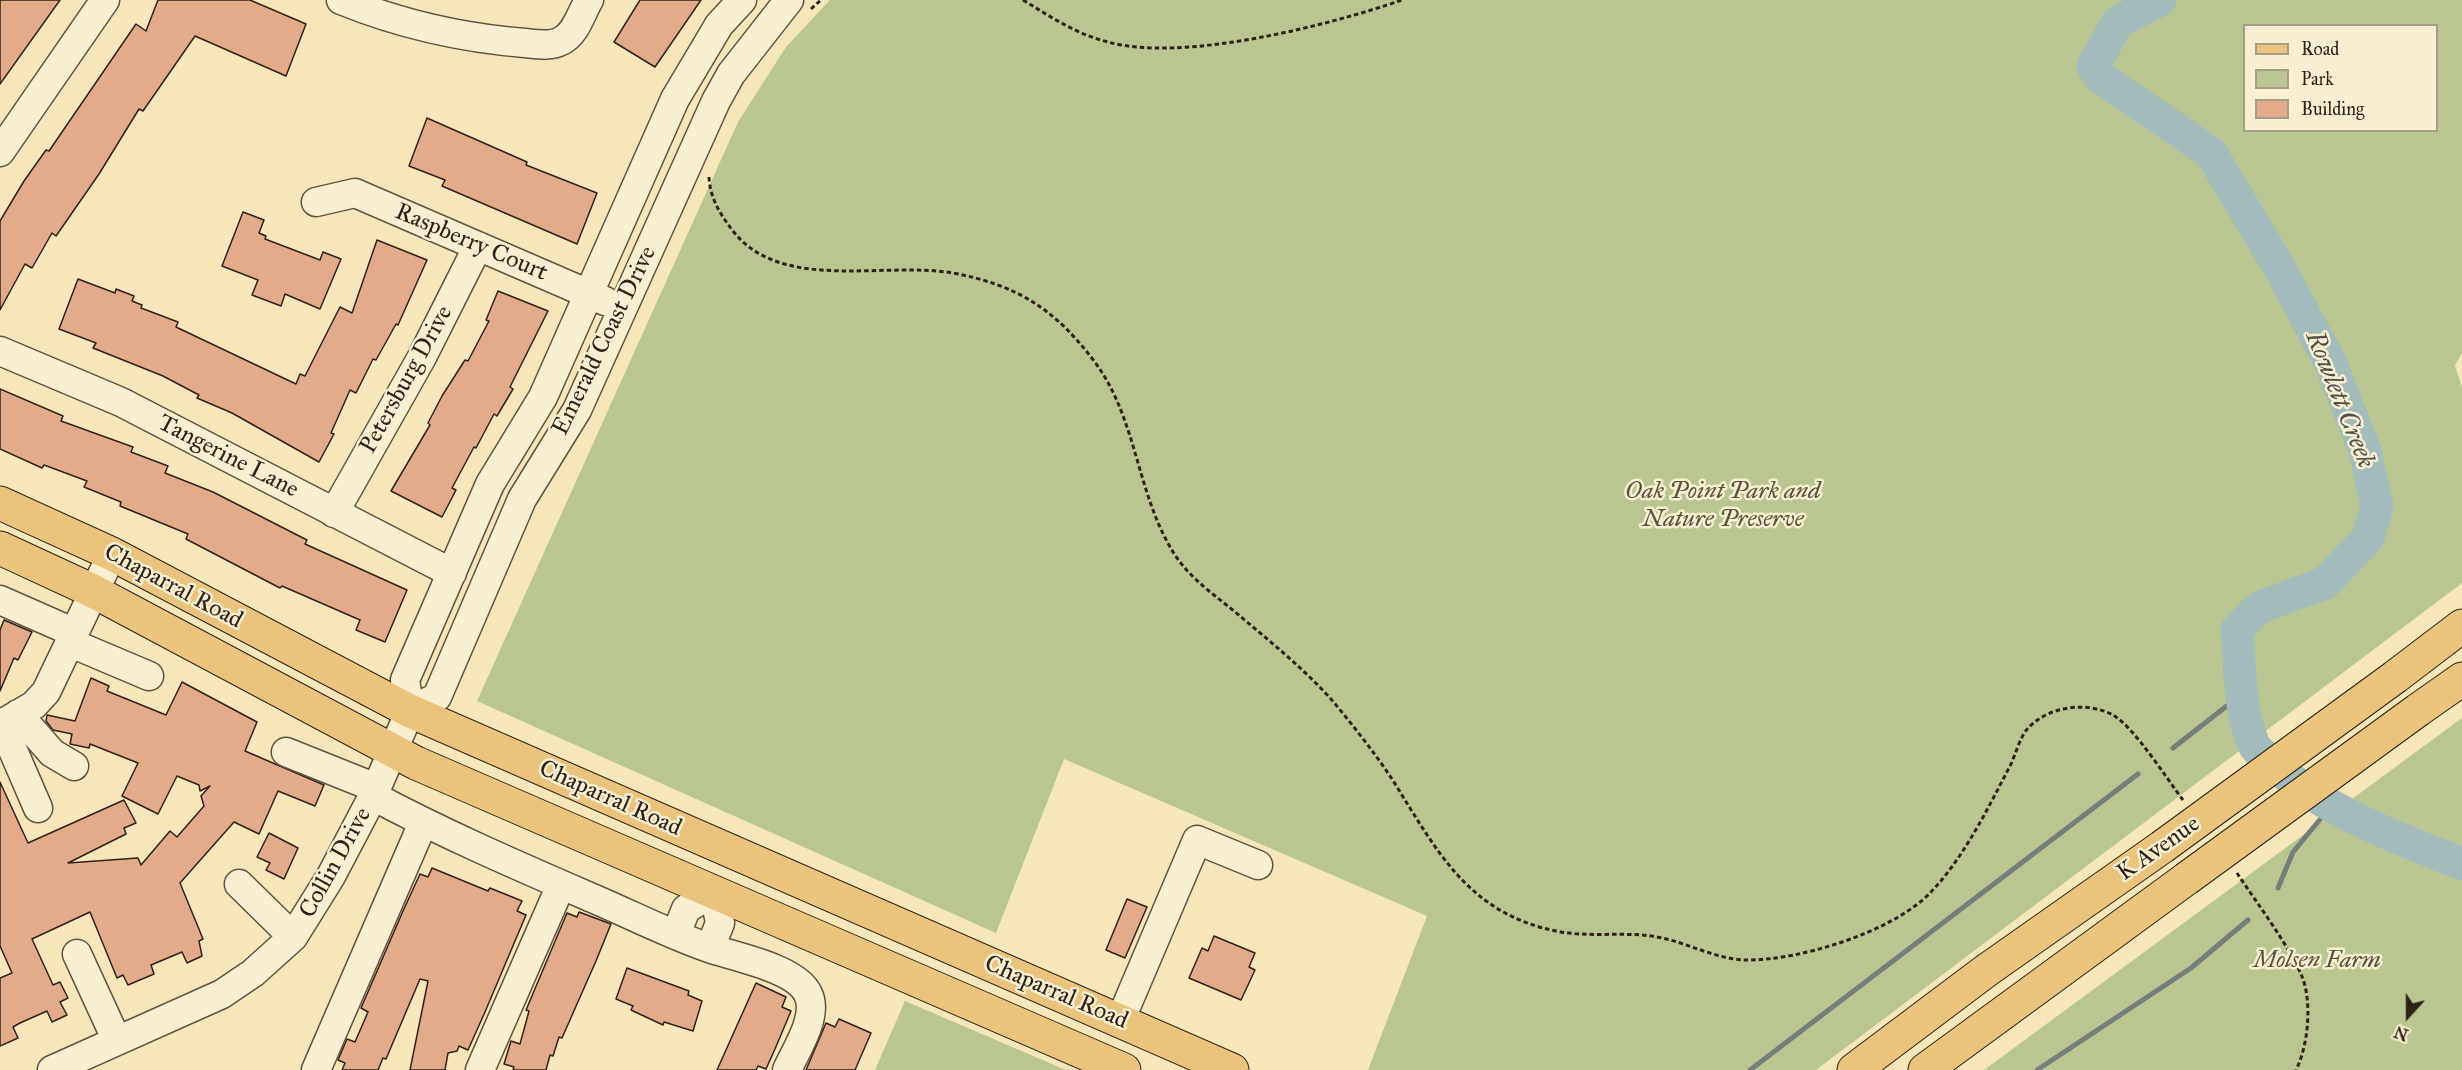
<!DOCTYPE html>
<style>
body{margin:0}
#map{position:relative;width:2462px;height:1070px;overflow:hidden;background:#f5e7ba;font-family:"IM FELL Great Primer",serif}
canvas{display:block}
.legend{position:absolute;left:2243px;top:24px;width:195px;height:108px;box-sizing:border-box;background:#f8efd2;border:2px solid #a89d88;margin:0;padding:8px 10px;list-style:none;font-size:18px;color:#302219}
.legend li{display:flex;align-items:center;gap:12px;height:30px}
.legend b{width:30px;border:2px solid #a89d88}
.north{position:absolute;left:2378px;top:986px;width:60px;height:60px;-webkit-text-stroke:4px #f8efd2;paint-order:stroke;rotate:201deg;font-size:16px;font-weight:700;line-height:24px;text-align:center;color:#302219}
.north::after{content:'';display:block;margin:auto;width:21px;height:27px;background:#302219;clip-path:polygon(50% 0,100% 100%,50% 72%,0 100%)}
</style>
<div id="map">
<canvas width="2462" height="1070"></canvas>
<ul class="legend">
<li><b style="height:8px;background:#eac47d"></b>Road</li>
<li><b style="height:16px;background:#bac691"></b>Park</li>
<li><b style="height:16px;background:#e4ab8b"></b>Building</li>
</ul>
<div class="north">N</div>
</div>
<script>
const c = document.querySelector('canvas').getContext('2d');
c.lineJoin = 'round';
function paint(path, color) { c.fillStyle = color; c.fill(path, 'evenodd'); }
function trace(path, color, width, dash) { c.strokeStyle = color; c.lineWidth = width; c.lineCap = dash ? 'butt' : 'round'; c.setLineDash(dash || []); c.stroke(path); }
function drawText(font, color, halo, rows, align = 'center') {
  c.font = font + ' "IM FELL Great Primer",serif'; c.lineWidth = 5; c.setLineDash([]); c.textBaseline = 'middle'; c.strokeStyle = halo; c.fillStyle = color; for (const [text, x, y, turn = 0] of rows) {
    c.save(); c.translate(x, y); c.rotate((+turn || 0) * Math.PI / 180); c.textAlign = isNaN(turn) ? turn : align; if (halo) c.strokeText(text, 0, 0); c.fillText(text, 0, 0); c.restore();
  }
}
const green = new Path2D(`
 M 830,0 L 2462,0 L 2462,353 L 2455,365 L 2462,388 L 2462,583 L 1816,1070 L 1368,1070 L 1427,916 L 1064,759 L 996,933 L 477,701 L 738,122 L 786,47 ZM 2244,26 L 2436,26 L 2436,130 L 2244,130 Z
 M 2462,718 L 2462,1070 L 1984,1070 Z
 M 905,1001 L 1066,1070 L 875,1070 Z`);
const stream = new Path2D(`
 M 2173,748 L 2242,694
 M 2278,888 L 2293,852 L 2332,805
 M 1750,1070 L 2138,774
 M 2037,1070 L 2191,968 L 2248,920`);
const river = new Path2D(`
 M 2160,0 L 2118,22 L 2093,66 L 2101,78 L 2211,153 L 2279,267 L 2331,364 L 2365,451 L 2377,506 L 2368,538 L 2325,583 L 2258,608 L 2237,630 C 2240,667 2239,708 2253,743 C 2256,750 2263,755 2269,760 C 2322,811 2395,837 2462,864`);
const building = new Path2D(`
 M 0,0 L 60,0 L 0,84 Z
 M 158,0 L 250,0 L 306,24 L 286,76 L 195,36 L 143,111 L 139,109 L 99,174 L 56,236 L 52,233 L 32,268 L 25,264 L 0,310 L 0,221 L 24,181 L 46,150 L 49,151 L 136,24 L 146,31 Z
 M 640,0 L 701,0 L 655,67 L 614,42 Z
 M 427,118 L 527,162 L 526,165 L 597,193 L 577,244 L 442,186 L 445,180 L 409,166 Z
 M 243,212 L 264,220 L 259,233 L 266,236 L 265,239 L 320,260 L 323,252 L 341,259 L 320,309 L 285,294 L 281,306 L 252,295 L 258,280 L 222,266 Z
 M 377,240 L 427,260 L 398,325 L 396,324 L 376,360 L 373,359 L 356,393 L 350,390 L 331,433 L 334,434 L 319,462 L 232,413 L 197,398 L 199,395 L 163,376 L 93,348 L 96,343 L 59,329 L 78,279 L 115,293 L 116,289 L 134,296 L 132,301 L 142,305 L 141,308 L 178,322 L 176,327 L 296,384 L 300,374 L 305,376 L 340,307 L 352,313 Z
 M 498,291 L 548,311 L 510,387 L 513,389 L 497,416 L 494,414 L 476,448 L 474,447 L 452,488 L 456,490 L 442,517 L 391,491 L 430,425 L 428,423 L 442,396 L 465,360 L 468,361 L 489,321 L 486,320 Z
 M 0,389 L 63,416 L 61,421 L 133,447 L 131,452 L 168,466 L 165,473 L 213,492 L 307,540 L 305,544 L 407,590 L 385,642 L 356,630 L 360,620 L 282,586 L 280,588 L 186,539 L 188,534 L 120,506 L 121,502 L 84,487 L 87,481 L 44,465 L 42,468 L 0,449 Z
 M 4,620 L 32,632 L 18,660 L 14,658 L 0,691 L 0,630 Z
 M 91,678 L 109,686 L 107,691 L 166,715 L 182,682 L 257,722 L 245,751 L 324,785 L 315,806 L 278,791 L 259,834 L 234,822 L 180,883 L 203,939 L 199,941 L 202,956 L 187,963 L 182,952 L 151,965 L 154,974 L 128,985 L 123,975 L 117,978 L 90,912 L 32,939 L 53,985 L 60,982 L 68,998 L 60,1002 L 67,1015 L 52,1022 L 47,1011 L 20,1023 L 13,1027 L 18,1038 L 0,1046 L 0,978 L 12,973 L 0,946 L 0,782 L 28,843 L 124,800 L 136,823 L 124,828 L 126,834 L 68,863 L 138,858 L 141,865 L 170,831 L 177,837 L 204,806 L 201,796 L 210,786 L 200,791 L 199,785 L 177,776 L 158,814 L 122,796 L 138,763 L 90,744 L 89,748 L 70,744 L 72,734 L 53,730 L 46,721 L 47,715 L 75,721 Z
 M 269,833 L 298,848 L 284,879 L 266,870 L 270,863 L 257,857 Z
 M 432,868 L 488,891 L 490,888 L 522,901 L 517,911 L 526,915 L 485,1012 L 468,1050 L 459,1046 L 457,1051 L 448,1053 L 445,1070 L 410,1070 L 428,981 L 420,979 L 386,1059 L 383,1058 L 378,1070 L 342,1070 L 345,1063 L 338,1060 L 347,1039 L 355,1042 L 368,1012 L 361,1008 L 403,911 L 420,874 L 428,877 Z
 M 1127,899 L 1147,907 L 1125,958 L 1106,950 Z
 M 579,912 L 611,924 L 596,961 L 562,1038 L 559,1037 L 553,1056 L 550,1055 L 546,1070 L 513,1070 L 514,1067 L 504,1064 L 511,1041 L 520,1044 L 529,1011 L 526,1010 L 567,913 L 577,917 Z
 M 1214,936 L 1255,953 L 1249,967 L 1255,970 L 1241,1000 L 1189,978 L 1202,948 L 1208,951 Z
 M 627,968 L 689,991 L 688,995 L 702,1001 L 693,1031 L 664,1022 L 663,1025 L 631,1010 L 633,1006 L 616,999 Z
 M 756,983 L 786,997 L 782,1007 L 791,1011 L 775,1049 L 766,1069 L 758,1066 L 756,1070 L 717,1070 Z
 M 839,1019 L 871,1033 L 855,1070 L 806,1070 L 826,1023 L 835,1027 Z`);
const path = new Path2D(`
 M 1023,0 C 1051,17 1076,34 1108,42 C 1182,63 1330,25 1402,0
 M 811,9 L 821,0
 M 709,177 C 710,198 720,214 733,231 C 781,293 885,261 953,273 C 1017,285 1055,309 1094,361 C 1138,419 1136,495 1175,555 C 1190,578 1213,594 1234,611 C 1267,639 1301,666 1331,699 C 1352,724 1374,752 1392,779 C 1436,849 1467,913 1556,931 C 1589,938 1624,931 1657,937 C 1686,942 1715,959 1745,960 C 1799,961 1893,932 1931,892 C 1965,856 1988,808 2011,764 C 2016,753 2020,737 2028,728 C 2049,706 2087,701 2113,715 C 2134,727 2167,779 2183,800
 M 2237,873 C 2256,902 2291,948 2303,979 C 2312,1005 2308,1046 2296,1070`);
const minor = new Path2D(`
 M 341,0 C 400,24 462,38 525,43 C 536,44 550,47 561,41 C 576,34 581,13 589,0
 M 0,152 L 105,0
 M 316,202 L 355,193 L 605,301
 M 0,351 L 121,402 L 452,573
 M 334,513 L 422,357 L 478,246
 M 0,600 L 75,633
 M 71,643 L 149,676
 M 410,711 L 437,697 L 522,499 L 577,410 L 716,101 L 731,74 L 789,0
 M 18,714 L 52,753 L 74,766
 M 0,725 L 34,705 L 46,692 L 112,554
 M 2,725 L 38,808
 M 286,752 L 376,788
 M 373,796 C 446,835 523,868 599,901 C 636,917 673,936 712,949 C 737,957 797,969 808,994 C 819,1016 796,1050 787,1070
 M 239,884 L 293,937
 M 676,934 L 686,909 L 714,892 L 720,923 L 710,948
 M 77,954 L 117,1041
 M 1120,1021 L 1197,840 L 1258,865
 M 52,1070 L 222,994 L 253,973 L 293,937 L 331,876 L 373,796 L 410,711 L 405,680 L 490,484 L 543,397 L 675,99 L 719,25 L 742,0
 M 316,1070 L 423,823
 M 480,1070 L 561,885`);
const major = new Path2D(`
 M 0,503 L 112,554 L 410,711 L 1232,1070
 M 0,548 L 93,591 L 416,763 L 1124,1070
 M 2395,677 L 2462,626
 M 2418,710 L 2462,679
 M 1854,1070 L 1987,970 L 2162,847
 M 1925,1070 L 2186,879`);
const majorBridge = new Path2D(`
 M 2162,847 L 2395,677
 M 2186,879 L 2418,710`);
const streetNames = [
 ["Raspberry Court",471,243,23],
 ["Emerald Coast Drive",605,341,-64],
 ["Petersburg Drive",407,380,-61],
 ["Tangerine Lane",228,457,27],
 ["Chaparral Road",173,587,28],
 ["Chaparral Road",610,799,24],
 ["K Avenue",2159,849,-35],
 ["Collin Drive",336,863,-61],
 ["Chaparral Road",1056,993,23]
];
const parkNames = [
 ["Oak Point Park and",1723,492],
 ["Nature Preserve",1723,520],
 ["Molsen Farm",2317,961]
];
const waterNames = [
 ["Rowlett Creek",2339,400,68]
];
paint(green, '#bac691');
trace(stream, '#747e7a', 5);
trace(river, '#a2bcbb', 33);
paint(building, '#e4ab8b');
trace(building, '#302219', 1.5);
trace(minor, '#615341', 31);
trace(major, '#302219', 35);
trace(path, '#302219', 3, [4.5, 3]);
trace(minor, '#f8efd2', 28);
trace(major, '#eac47d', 33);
trace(majorBridge, '#302219', 35, []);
trace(majorBridge, '#eac47d', 33);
drawText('24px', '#302219', '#f8efd2', streetNames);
drawText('italic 24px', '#59533d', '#f8efd2', parkNames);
drawText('italic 26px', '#52504a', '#f8efd2', waterNames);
</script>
